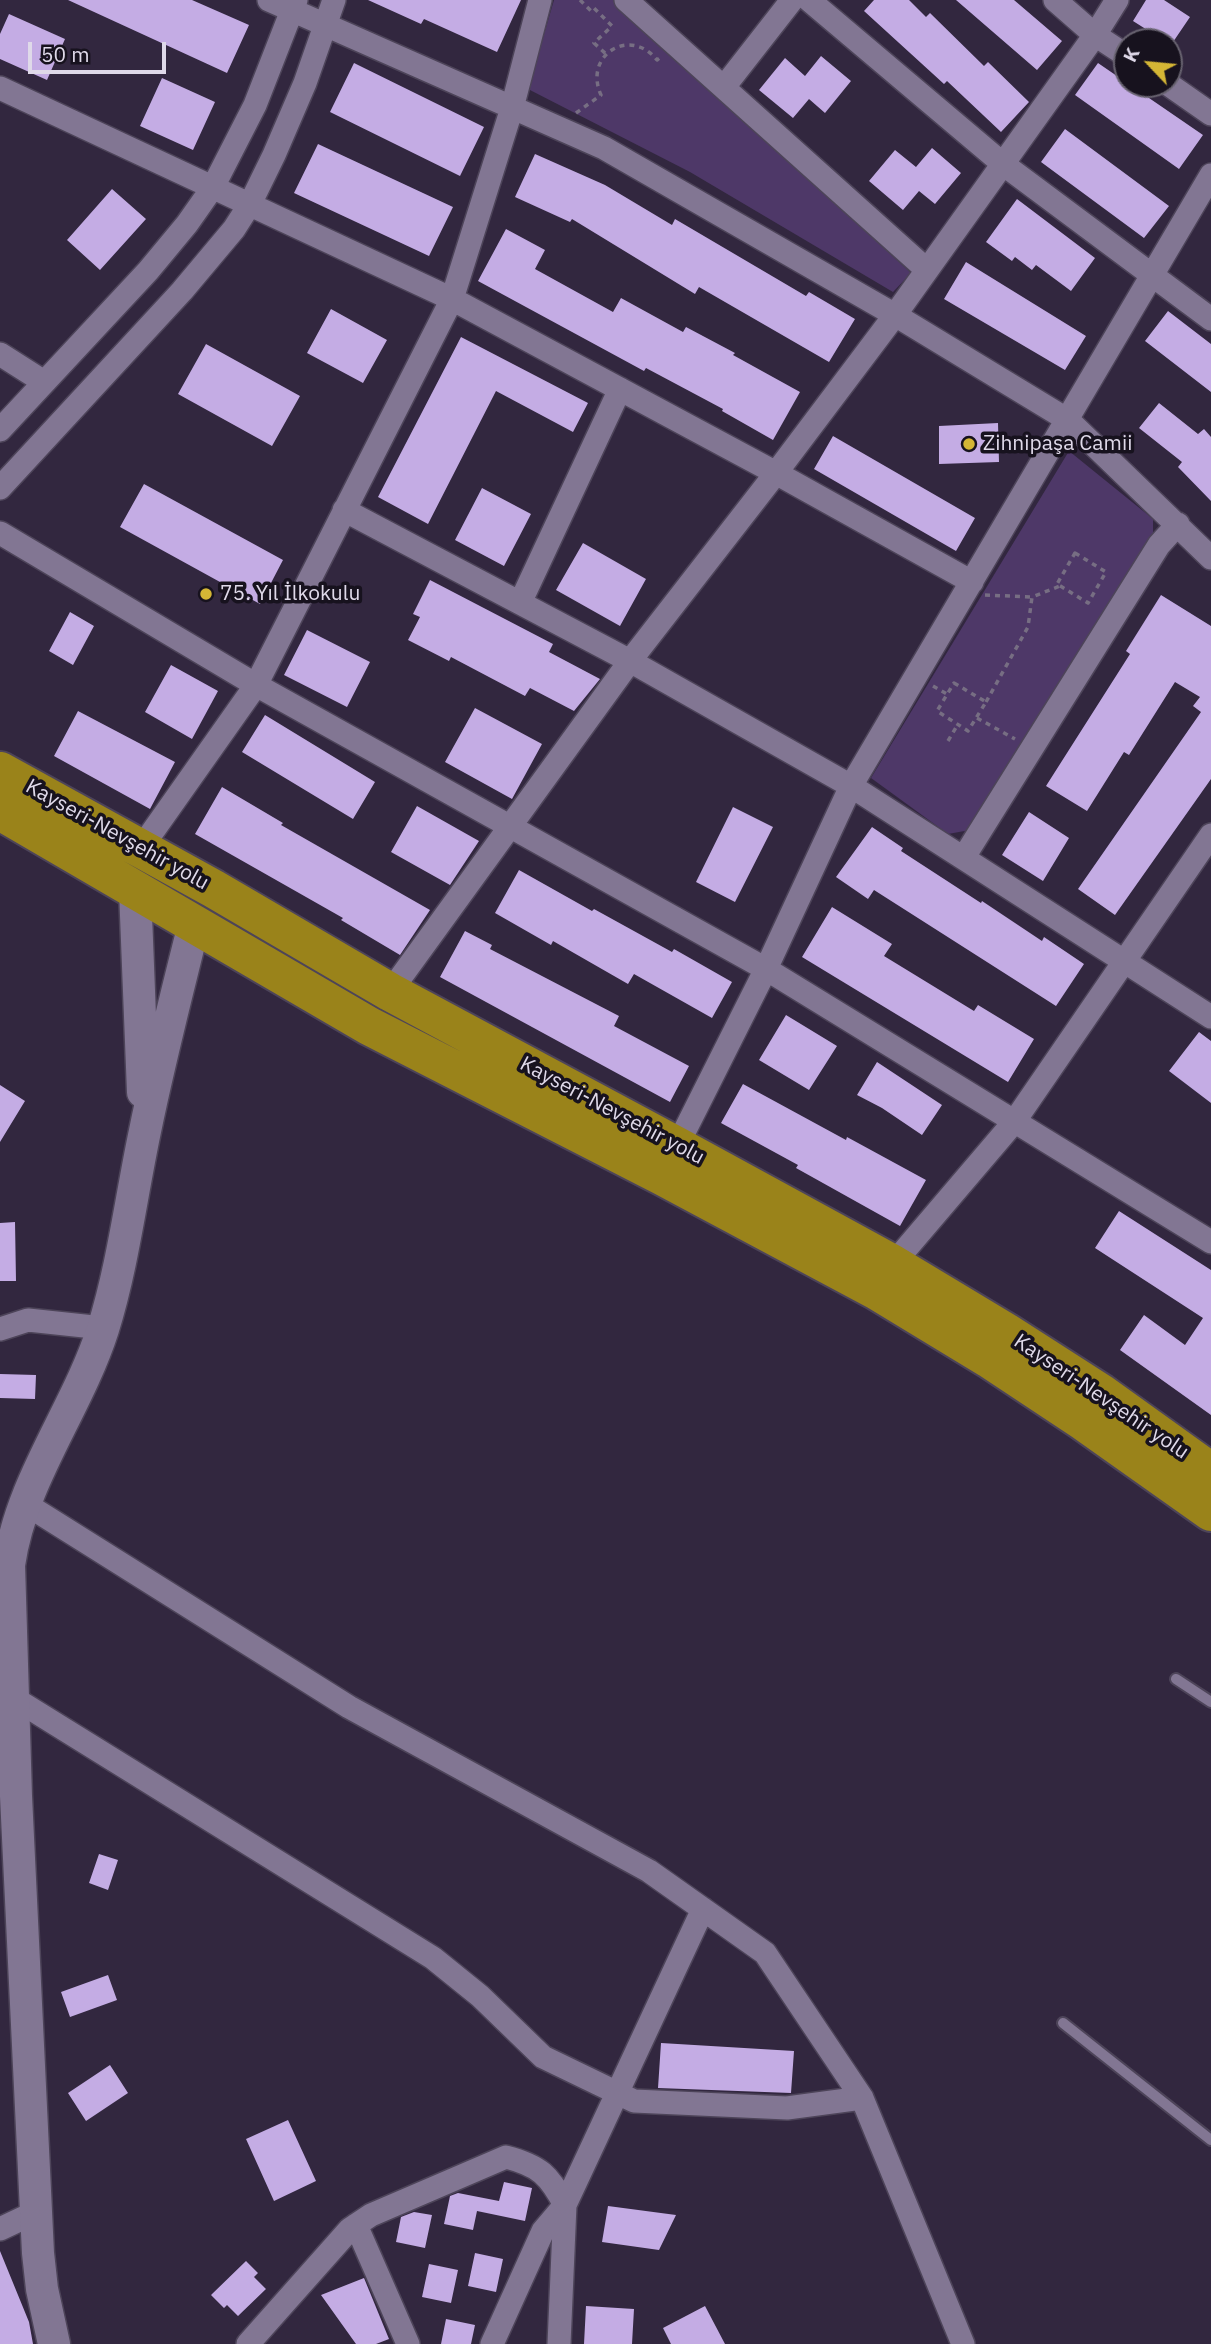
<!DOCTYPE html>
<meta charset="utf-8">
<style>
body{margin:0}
#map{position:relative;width:1211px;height:2344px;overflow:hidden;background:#32273f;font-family:"IBM Plex Sans",sans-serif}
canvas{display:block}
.north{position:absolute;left:1113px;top:28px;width:70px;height:70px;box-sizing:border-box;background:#17121e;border:2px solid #67626f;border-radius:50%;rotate:296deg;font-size:19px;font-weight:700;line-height:28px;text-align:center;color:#dfd9e9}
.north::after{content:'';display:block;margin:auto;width:24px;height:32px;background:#d4b635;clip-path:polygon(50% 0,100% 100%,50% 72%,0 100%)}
.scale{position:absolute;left:28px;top:42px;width:138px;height:32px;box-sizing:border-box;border:4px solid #dfd9e9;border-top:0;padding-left:9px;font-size:21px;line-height:24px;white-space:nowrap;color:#dfd9e9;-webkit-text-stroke:5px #17121e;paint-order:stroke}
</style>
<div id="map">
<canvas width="1211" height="2344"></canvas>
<div class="north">K</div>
<div class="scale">50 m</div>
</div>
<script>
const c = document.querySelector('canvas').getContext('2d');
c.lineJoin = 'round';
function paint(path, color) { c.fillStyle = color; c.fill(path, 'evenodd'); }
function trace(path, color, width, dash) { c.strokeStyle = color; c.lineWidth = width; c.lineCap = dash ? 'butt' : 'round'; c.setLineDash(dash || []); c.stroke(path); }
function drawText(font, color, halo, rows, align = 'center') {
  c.font = font + ' "IBM Plex Sans",sans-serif'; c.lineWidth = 7; c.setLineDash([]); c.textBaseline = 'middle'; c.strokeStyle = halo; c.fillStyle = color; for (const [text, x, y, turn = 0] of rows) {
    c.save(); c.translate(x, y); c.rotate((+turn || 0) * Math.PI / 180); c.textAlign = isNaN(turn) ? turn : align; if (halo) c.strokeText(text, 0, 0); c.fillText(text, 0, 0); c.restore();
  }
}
const green = new Path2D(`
 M 554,0 L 614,0 L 911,273 L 893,292 L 690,172 L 528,89 Z
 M 1069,451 L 1153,519 L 1153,536 L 970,830 L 948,834 L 871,778 Z`);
const building = new Path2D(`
 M 68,0 L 192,0 L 249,25 L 227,73 Z
 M 368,0 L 521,0 L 497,52 L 424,19 L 421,24 Z
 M 874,0 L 909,0 L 926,17 L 930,13 L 984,66 L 988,62 L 1029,102 L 1001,132 L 947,81 L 944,84 L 864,11 Z
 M 956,0 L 1014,0 L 1062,41 L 1037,70 Z
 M 1146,0 L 1164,0 L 1190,17 L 1171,45 L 1133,21 Z
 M 9,14 L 65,39 L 47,80 L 0,59 L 0,34 Z
 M 821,56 L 851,81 L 825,113 L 809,99 L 793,118 L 759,90 L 785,58 L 805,76 Z
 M 354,63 L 484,127 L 460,176 L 330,112 Z
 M 1098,63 L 1203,135 L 1179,169 L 1075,95 Z
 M 162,78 L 215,102 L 193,150 L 140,126 Z
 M 1065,129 L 1169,206 L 1144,238 L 1041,162 Z
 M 318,144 L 453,207 L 429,256 L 294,193 Z
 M 932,148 L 961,173 L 935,204 L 919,191 L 903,210 L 869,181 L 895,150 L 916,167 Z
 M 535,154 L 605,185 L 672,225 L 675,219 L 806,296 L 809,292 L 855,319 L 829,362 L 699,287 L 695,294 L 572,219 L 570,222 L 515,197 Z
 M 112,189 L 146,219 L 100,270 L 67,240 Z
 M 1017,199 L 1095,258 L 1071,291 L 1036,265 L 1032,270 L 1015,257 L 1012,261 L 986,242 Z
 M 506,229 L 545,250 L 535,269 L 613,312 L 621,298 L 683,332 L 686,327 L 735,353 L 733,355 L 800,392 L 773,440 L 722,411 L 723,409 L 646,368 L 644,371 L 478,281 Z
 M 966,262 L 1086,336 L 1065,370 L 944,299 Z
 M 331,309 L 387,340 L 363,383 L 307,353 Z
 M 1168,311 L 1211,344 L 1211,392 L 1145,341 Z
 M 461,337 L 588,403 L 573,432 L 496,391 L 428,524 L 378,497 Z
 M 206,344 L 300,396 L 272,446 L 178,394 Z
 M 1159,403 L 1198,434 L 1204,429 L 1211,437 L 1211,501 L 1178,467 L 1182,462 L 1139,428 Z
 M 998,423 L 999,462 L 939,464 L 939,426 Z
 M 833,436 L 975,518 L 956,551 L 814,469 Z
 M 144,484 L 283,560 L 260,604 L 120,527 Z
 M 482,488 L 531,514 L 504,566 L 455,540 Z
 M 583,543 L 646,579 L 620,626 L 556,590 Z
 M 430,580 L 553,644 L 549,652 L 600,679 L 574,711 L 530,688 L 525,696 L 451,657 L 449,661 L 408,640 L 420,617 L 413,614 Z
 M 1161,595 L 1211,626 L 1211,779 L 1115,915 L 1078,889 L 1201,712 L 1193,706 L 1200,697 L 1175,682 L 1129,755 L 1124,752 L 1087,811 L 1046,786 L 1130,654 L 1126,651 Z
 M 70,612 L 94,626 L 73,665 L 49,651 Z
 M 307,630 L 370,662 L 347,707 L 284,675 Z
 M 171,665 L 218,691 L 192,739 L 145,712 Z
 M 475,708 L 542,744 L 512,799 L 445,762 Z
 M 78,711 L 175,762 L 150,809 L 54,756 Z
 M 265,715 L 375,782 L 353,819 L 242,752 Z
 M 222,787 L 283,823 L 281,825 L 430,910 L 400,955 L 341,920 L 343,918 L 195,834 Z
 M 417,806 L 479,841 L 450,885 L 391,852 Z
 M 733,807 L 773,827 L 735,902 L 696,882 Z
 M 1029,812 L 1069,838 L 1043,881 L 1002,855 Z
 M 872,827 L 903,848 L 901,851 L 981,903 L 982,901 L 1042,941 L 1044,937 L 1084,964 L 1056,1006 L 874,890 L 868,899 L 836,877 Z
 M 519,870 L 592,911 L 594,909 L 672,952 L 674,949 L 732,982 L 712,1018 L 634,974 L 628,984 L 553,941 L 551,945 L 495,913 Z
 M 832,907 L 892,944 L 884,956 L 974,1011 L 978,1005 L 1034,1039 L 1008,1082 L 802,957 Z
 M 465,931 L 492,945 L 490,949 L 619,1016 L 614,1026 L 689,1066 L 670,1102 L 440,977 Z
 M 786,1015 L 837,1046 L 809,1090 L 759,1060 Z
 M 1199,1032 L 1211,1041 L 1211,1103 L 1169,1071 Z
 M 877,1062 L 942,1105 L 922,1135 L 882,1108 L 857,1095 Z
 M 743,1084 L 846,1140 L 847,1137 L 926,1180 L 900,1226 L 796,1168 L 798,1165 L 721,1123 Z
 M 0,1085 L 25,1101 L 0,1142 Z
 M 1119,1211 L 1211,1270 L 1211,1415 L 1120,1350 L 1144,1315 L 1185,1345 L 1203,1318 L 1095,1248 Z
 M 15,1222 L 16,1281 L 0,1281 L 0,1223 Z
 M 0,1374 L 36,1375 L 35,1399 L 0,1398 Z
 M 99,1854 L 118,1860 L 108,1890 L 89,1883 Z
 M 108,1975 L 117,2000 L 70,2017 L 61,1992 Z
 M 661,2043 L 794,2051 L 791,2093 L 658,2088 Z
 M 110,2065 L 128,2093 L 86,2121 L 68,2093 Z
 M 288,2120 L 316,2181 L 274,2201 L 246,2139 Z
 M 504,2182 L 532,2188 L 525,2221 L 477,2211 L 473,2230 L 444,2224 L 450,2196 L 458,2193 L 499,2201 Z
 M 608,2206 L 676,2215 L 659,2250 L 602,2242 Z
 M 414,2212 L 432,2215 L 425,2248 L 396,2242 L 401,2217 Z
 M 0,2251 L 29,2322 L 33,2344 L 0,2344 Z
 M 475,2253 L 503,2259 L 496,2292 L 468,2286 Z
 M 246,2261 L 258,2273 L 254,2277 L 266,2289 L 238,2316 L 227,2305 L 224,2308 L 211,2295 Z
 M 429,2264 L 458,2270 L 451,2303 L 422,2297 Z
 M 364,2278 L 389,2339 L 376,2344 L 356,2344 L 321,2295 Z
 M 586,2306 L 634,2309 L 632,2344 L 584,2344 Z
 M 705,2306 L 725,2344 L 671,2344 L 663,2328 Z
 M 446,2319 L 475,2325 L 471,2344 L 441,2344 Z`);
const path = new Path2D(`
 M 580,0 L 591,11 L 594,8 L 612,26 L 594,43 L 606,54
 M 576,113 L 601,95 C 583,55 630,26 657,60 L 661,57
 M 1075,553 L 1106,572 L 1088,603 L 1057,584 Z
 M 985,595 L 1032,597
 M 954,683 L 986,702 L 968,731 L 937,711 Z
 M 933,686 L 947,694
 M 986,702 L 1028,627 L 1032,597 L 1060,586
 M 977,718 L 1015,739
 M 948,741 L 958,724`);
const lane = new Path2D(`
 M 1176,1679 L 1211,1702
 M 1063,2023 L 1211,2140`);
const street = new Path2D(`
 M 269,0 L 604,148 L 895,315 L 1068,420 L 1211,558
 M 626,0 L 927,270
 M 809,0 L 1003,164 L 1211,319
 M 1055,0 L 1095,35 L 1127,56
 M 1168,84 L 1211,114
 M 724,87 L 792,0
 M 0,88 L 452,299 L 776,473 L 972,582
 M 0,354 L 44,382
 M 0,430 L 148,271 L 187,224 L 213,187 L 255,105 L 296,0
 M 0,488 L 182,291 L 234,229 L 250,204 L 274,155 L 305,83 L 334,0
 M 344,510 L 630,661 L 851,786 L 1211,1017
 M 0,533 L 256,685 L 766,969 L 1211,1242
 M 520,603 L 620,389
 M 141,848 L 256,685 L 452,299 L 512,108 L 540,0
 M 964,857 L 1159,545 L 1178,524
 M 390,992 L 630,661 L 776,473 L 895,315 L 1095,35 L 1117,0
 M 677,1146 L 766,969 L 851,786 L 1211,175
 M 893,1264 L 1014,1122 L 1211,835
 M 0,1329 L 28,1320 L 103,1328
 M 24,1503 L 349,1707 L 649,1871 L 765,1953 L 862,2098 L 963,2344
 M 12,1697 L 433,1958 L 480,1996 L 543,2057 L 634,2101 L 787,2108 L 862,2098
 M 356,2225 L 408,2344
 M 0,2229 L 36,2212
 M 248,2344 L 350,2229 L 371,2215 L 506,2157 C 540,2166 549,2175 565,2205 L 543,2231 L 492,2344
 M 559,2344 L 565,2205 L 703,1909`);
const secondary = new Path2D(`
 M 135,890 L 143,1092
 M 54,2344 L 42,2289 L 38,2253 L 16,1796 L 9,1565 C 21,1480 77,1410 103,1329 C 123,1265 131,1197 145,1131 C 159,1062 177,993 194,924`);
const highway = new Path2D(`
 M 0,771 L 214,889 L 390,992 L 677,1146 L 893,1264 L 1006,1332 L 1101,1393 L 1211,1472
 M 0,811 L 369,1026 L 662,1176 L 877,1291 L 989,1359 L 1084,1422 L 1211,1512`);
const markers = [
 [969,444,7,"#d4b635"],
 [206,594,7,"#d4b635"]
];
const poiNames = [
 ["Zihnipaşa Camii",983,444],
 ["75. Yıl İlkokulu",220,594]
];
const streetNames = [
 ["Kayseri-Nevşehir yolu",117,835,29],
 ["Kayseri-Nevşehir yolu",612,1111,28],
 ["Kayseri-Nevşehir yolu",1101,1397,34]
];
paint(green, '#4e3868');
paint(building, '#c4ace4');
trace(lane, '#4d4459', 14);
trace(street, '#4d4459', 26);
trace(secondary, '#4d4459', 35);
trace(highway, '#4d4459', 42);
trace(path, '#776e83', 3.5, [5, 5]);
trace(lane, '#827693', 10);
trace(street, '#827693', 23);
trace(secondary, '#827693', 32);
trace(highway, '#9a831a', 38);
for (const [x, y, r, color] of markers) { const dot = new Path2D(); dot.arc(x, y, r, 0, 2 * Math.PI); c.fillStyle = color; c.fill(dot); trace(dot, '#17121e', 2.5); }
drawText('21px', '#dfd9e9', '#17121e', poiNames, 'left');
drawText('21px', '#dfd9e9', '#17121e', streetNames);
</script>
